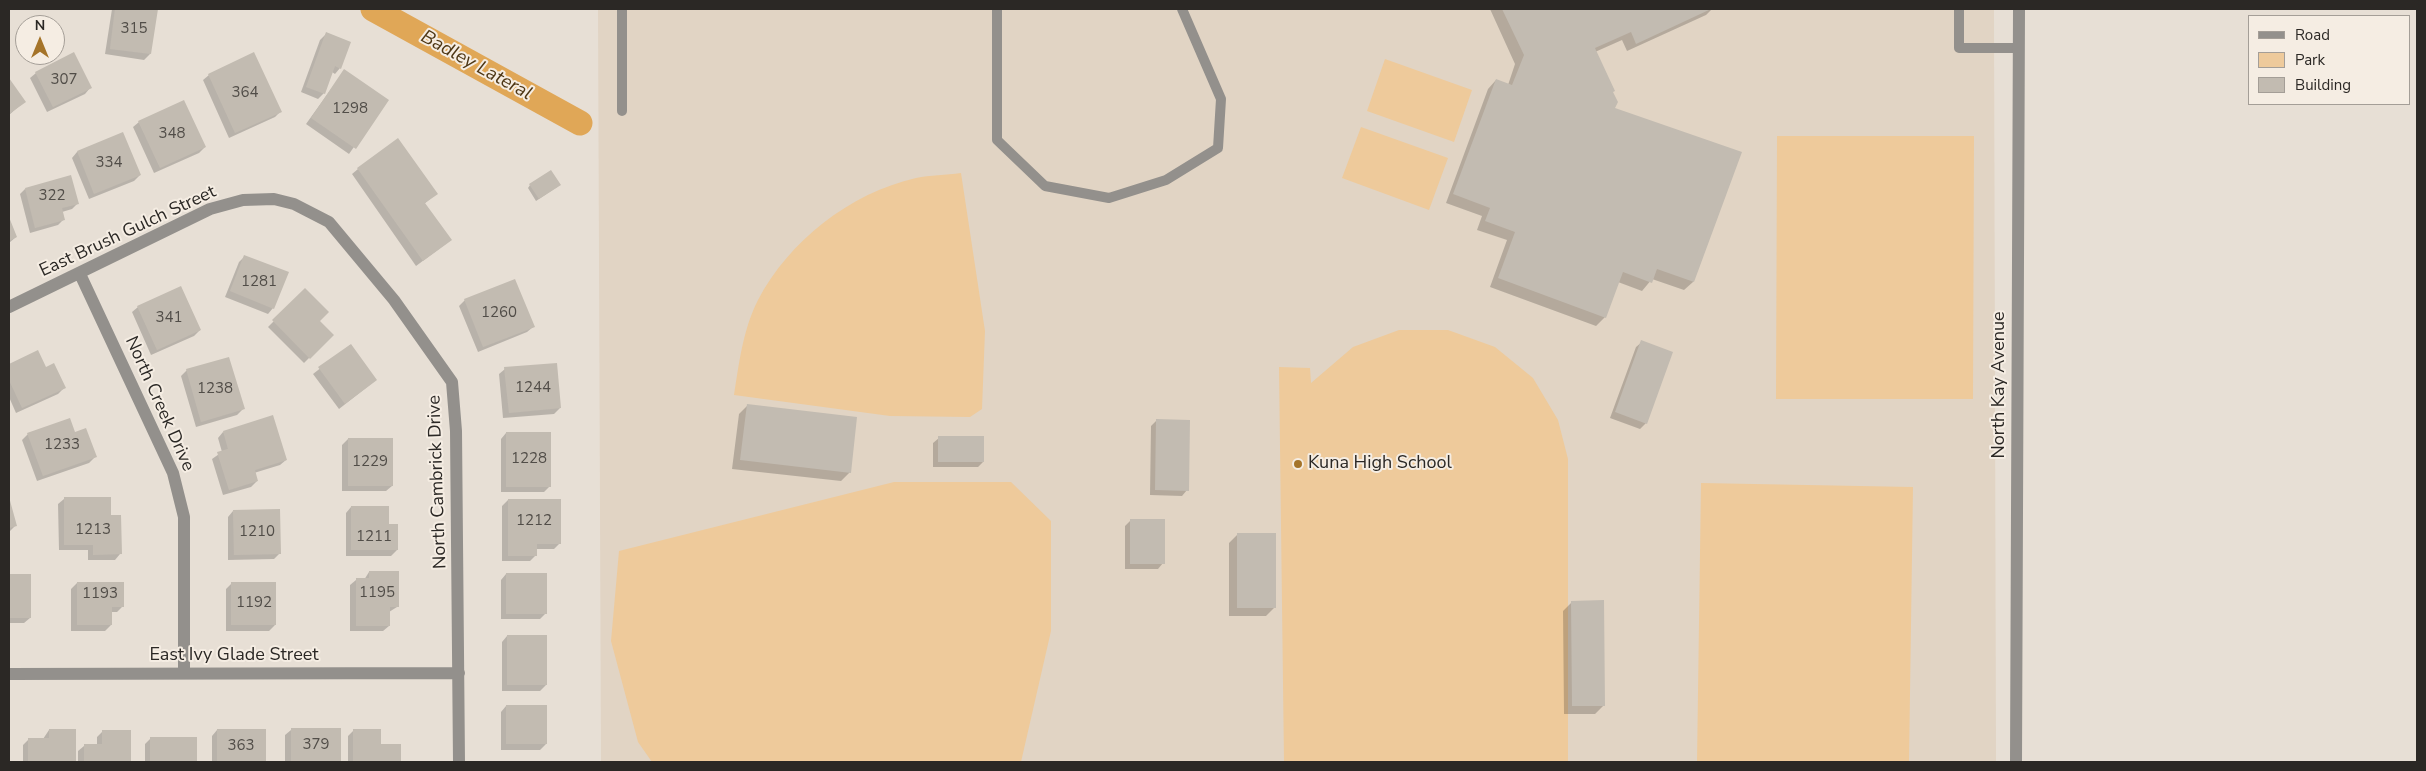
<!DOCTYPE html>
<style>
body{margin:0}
#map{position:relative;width:2426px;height:771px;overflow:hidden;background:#e7dfd5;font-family:"Nunito Sans",sans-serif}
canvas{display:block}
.frame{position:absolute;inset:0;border:10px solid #2b2825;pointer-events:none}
.legend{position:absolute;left:2248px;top:15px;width:162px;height:90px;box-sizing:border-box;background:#f5ede3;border:1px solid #a49e97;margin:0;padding:6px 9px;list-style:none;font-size:15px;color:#2b2825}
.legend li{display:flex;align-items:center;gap:10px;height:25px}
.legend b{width:25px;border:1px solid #a49e97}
.north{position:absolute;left:15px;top:15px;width:50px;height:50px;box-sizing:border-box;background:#f5ede3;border:1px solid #a49e97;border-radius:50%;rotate:0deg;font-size:14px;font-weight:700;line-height:20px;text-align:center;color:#2b2825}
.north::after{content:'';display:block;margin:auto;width:18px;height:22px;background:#a57429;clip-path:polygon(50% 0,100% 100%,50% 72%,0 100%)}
</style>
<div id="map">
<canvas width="2426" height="771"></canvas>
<div class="frame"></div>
<ul class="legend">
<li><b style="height:6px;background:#93908c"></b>Road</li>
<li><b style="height:14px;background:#eeca9b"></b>Park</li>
<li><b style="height:14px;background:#c2bbb1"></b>Building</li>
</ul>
<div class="north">N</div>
</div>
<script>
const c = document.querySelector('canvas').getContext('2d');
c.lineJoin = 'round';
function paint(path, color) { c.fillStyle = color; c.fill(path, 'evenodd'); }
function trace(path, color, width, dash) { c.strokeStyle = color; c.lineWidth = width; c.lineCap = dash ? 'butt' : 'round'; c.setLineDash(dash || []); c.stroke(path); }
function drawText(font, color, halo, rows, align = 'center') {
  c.font = font + ' "Nunito Sans",sans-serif'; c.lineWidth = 4; c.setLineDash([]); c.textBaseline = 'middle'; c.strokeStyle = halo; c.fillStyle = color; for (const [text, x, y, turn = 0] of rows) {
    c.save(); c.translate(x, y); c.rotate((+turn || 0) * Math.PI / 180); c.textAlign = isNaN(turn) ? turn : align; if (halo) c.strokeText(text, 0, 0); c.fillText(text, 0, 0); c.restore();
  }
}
const built = new Path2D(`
 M 598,9 L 1994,9 L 1996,762 L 601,762 Z`);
const green = new Path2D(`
 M 1385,59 L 1472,90 L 1454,142 L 1367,111 Z
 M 1361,127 L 1448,158 L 1429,210 L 1342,178 Z
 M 1777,136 L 1974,136 L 1973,399 L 1776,399 Z
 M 961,173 L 985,331 L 982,409 L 970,417 L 890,416 L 734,395 C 739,364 743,329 758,300 C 789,241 850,193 916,178 C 930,175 946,175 961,173 Z
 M 1399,330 L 1448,330 L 1495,347 L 1533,378 L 1558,420 L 1568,459 L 1568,762 L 1284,762 L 1279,367 L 1310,368 L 1311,383 L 1353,347 Z
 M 894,482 L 1011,482 L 1051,521 L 1051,631 L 1021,762 L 652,762 L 638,742 L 611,641 L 619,551 Z
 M 1701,483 L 1913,487 L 1909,762 L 1697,762 Z`);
const shadow = new Path2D(`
 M 112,9 L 156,9 L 150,54 L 144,60 L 105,54 Z
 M 1490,9 L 1712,9 L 1706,15 L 1627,51 L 1622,40 L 1595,52 L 1612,92 L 1613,109 L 1740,153 L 1693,282 L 1684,290 L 1652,279 L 1642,291 L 1618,282 L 1605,317 L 1596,326 L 1490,287 L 1507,240 L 1477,230 L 1482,216 L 1446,203 L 1488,89 L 1496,80 L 1508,85 L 1515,64 Z
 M 326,34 L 340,68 L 335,74 L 332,72 L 324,93 L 318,99 L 301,92 L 320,40 Z
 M 344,71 L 387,100 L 349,154 L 306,124 Z
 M 36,73 L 90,88 L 85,94 L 47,112 L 30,78 Z
 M 209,75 L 280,112 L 275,117 L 229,138 L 203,80 Z
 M 9,80 L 24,102 L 9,115 Z
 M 139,122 L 205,147 L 199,153 L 154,173 L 133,127 Z
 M 123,134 L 140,175 L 134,181 L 89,199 L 72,158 L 77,152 Z
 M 358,169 L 436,194 L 424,204 L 451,240 L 416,266 L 352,174 Z
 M 530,185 L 557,187 L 536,201 L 528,188 Z
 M 25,189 L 78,203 L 72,209 L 62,212 L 64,219 L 58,225 L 30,233 L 20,194 Z
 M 9,220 L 16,237 L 9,243 Z
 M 245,256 L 273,308 L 268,314 L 225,297 L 239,262 Z
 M 305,290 L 318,321 L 332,335 L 304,363 L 268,327 Z
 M 465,300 L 533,327 L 527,332 L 478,352 L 459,306 Z
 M 138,307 L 200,330 L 194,336 L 151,355 L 132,312 Z
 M 1642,342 L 1646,423 L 1640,429 L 1610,418 L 1636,347 Z
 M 350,345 L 376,380 L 339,409 L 313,374 Z
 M 38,352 L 45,368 L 64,388 L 58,394 L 16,413 L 9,397 L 9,365 Z
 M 505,369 L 560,408 L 554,414 L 503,418 L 499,374 Z
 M 187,370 L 243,409 L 237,415 L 196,427 L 181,376 Z
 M 747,406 L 850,472 L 841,481 L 732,469 L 739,414 Z
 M 1157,420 L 1187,490 L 1182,496 L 1150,495 L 1151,426 Z
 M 223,432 L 286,460 L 280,465 L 254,473 L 257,481 L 251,487 L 223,495 L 212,459 L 222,452 L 218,438 Z
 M 506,433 L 550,486 L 544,492 L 501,492 L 501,439 Z
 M 28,434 L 95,457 L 89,463 L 37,481 L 22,440 Z
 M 939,438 L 983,462 L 978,467 L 933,467 L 933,443 Z
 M 348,439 L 392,486 L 386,491 L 342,491 L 342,445 Z
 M 9,499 L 15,526 L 9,532 Z
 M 64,499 L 110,517 L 120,554 L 115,560 L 88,560 L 88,550 L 59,550 L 58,504 Z
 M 508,500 L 560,543 L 554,549 L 536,549 L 536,555 L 530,561 L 502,561 L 502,506 Z
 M 351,507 L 387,525 L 397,550 L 391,556 L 346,556 L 346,513 Z
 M 233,511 L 280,553 L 274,559 L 228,560 L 228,517 Z
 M 1131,520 L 1163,563 L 1158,569 L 1125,569 L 1125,526 Z
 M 1238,534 L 1274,608 L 1266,616 L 1229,616 L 1229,543 Z
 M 369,572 L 397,607 L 389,612 L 389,626 L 383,631 L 350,631 L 350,585 L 356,580 L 364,580 Z
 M 506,574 L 546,613 L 540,619 L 501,619 L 501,580 Z
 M 9,575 L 30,575 L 30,618 L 24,623 L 9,623 Z
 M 77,583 L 122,607 L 117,612 L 111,612 L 111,625 L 105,631 L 71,631 L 71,589 Z
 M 232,583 L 275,625 L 269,631 L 226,631 L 226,589 Z
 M 1572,602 L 1604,705 L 1595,714 L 1564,714 L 1563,611 Z
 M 507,636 L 546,685 L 540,691 L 502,691 L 502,642 Z
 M 506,706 L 546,744 L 540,750 L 501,750 L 501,712 Z
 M 49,730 L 75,730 L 75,762 L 23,762 L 23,745 L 29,739 L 43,739 Z
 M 217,730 L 265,730 L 265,762 L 212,762 L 212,736 Z
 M 291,730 L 339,730 L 339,762 L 285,762 L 285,735 Z
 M 354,730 L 379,745 L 400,745 L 400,762 L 348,762 L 348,736 Z
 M 102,732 L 129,732 L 129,762 L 78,762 L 78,751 L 84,746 L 97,746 L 97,737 Z
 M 151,738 L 196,738 L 196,762 L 145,762 L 145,744 Z`);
const canal = new Path2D(`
 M 373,9 L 580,123`);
const building = new Path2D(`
 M 115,9 L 158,9 L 151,54 L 110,49 Z
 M 1502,9 L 1711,9 L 1636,44 L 1631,32 L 1595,48 L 1615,91 L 1613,92 L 1618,102 L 1615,108 L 1742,152 L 1694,282 L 1657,269 L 1652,283 L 1623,272 L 1606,318 L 1498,278 L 1515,232 L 1485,221 L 1490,208 L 1453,194 L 1496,79 L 1512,85 L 1524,55 Z
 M 326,32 L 351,42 L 341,69 L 335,66 L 325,94 L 306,87 Z
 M 74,52 L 92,88 L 53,107 L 35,72 Z
 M 254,52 L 282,112 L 235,133 L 208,74 Z
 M 344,69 L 389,100 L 356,149 L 311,118 Z
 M 9,78 L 26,102 L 9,114 Z
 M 184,100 L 206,147 L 160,168 L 138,121 Z
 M 123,132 L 141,175 L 94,194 L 77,151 Z
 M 398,138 L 438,194 L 425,203 L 452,240 L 423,261 L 357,168 Z
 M 551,170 L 561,185 L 539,199 L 529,184 Z
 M 71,175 L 79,204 L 62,208 L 65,220 L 35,228 L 25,188 Z
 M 9,217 L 17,237 L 9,241 Z
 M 244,255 L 289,272 L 274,309 L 230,291 Z
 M 515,279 L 535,327 L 483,347 L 464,299 Z
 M 181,286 L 201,330 L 157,350 L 137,306 Z
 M 305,288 L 329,312 L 320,321 L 334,335 L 310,359 L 272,320 Z
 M 1641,340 L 1673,352 L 1647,424 L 1615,412 Z
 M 351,344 L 377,380 L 345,404 L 318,367 Z
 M 38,350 L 46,367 L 54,363 L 66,388 L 22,408 L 9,380 L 9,364 Z
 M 229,357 L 245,409 L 201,422 L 186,369 Z
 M 557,363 L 561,408 L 509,413 L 504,367 Z
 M 747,404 L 857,417 L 851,473 L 740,460 Z
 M 273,415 L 287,460 L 255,470 L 258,481 L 229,490 L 217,452 L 228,449 L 223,431 Z
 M 70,418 L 75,432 L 86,428 L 97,457 L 43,476 L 27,433 Z
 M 1156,419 L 1190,420 L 1189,491 L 1155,490 Z
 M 506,432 L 551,432 L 551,487 L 506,487 Z
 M 938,436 L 984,436 L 984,462 L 938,462 Z
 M 348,438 L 393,438 L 393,486 L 348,486 Z
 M 9,497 L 17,526 L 9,528 Z
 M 64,497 L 111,497 L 111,515 L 121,515 L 122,554 L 93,555 L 93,545 L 64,545 Z
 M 508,499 L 561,499 L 561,544 L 537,544 L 537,556 L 508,556 Z
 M 351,506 L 389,506 L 389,524 L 398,524 L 398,550 L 351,550 Z
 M 280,509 L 281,554 L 234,555 L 233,510 Z
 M 1130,519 L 1165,519 L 1165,564 L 1130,564 Z
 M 1237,533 L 1276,533 L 1276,608 L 1237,608 Z
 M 369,571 L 399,571 L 399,607 L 390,607 L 390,626 L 356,626 L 356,578 L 369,578 Z
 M 506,573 L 547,573 L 547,614 L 506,614 Z
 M 9,574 L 31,574 L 31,618 L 9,618 Z
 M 77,582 L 124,582 L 124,607 L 112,607 L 112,625 L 77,625 Z
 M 231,582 L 276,582 L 276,625 L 231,625 Z
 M 1604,600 L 1605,706 L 1572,706 L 1571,601 Z
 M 507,635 L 547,635 L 547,685 L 507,685 Z
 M 506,705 L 547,705 L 547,744 L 506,744 Z
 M 291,728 L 341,728 L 341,762 L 291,762 Z
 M 49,729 L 76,729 L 76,762 L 28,762 L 28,738 L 49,738 Z
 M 217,729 L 266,729 L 266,762 L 217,762 Z
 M 353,729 L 381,729 L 381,744 L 401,744 L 401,762 L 353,762 Z
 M 102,730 L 131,730 L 131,762 L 84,762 L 84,744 L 102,744 Z
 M 150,737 L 197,737 L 197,762 L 150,762 Z`);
const service = new Path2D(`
 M 997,9 L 997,140 L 1045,186 L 1109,198 L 1166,180 L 1218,148 L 1221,99 L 1182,9
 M 1959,9 L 1959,48 L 2019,48
 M 622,111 L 622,9`);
const minor = new Path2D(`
 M 80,274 L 173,473 L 184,517 L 184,673
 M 9,307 L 210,209 L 243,200 L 274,199 L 294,204 L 329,222 L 394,300 L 452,382 L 456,431 L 459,762
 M 9,674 L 459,673`);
const tertiary = new Path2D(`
 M 2016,762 L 2019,9`);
const markers = [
 [1298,464,5,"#a57429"]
];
const numberNames = [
 ["315",134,29],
 ["307",64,80],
 ["364",245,93],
 ["1298",350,109],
 ["348",172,134],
 ["334",109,163],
 ["322",52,196],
 ["1281",259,282],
 ["1260",499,313],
 ["341",169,318],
 ["1244",533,388],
 ["1238",215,389],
 ["1233",62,445],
 ["1228",529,459],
 ["1229",370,462],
 ["1212",534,521],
 ["1213",93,530],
 ["1210",257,532],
 ["1211",374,537],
 ["1195",377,593],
 ["1193",100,594],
 ["1192",254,603],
 ["379",316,745],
 ["363",241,746]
];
const streetNames = [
 ["East Brush Gulch Street",128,232,-25],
 ["North Kay Avenue",2000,385,-90],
 ["North Creek Drive",159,404,66],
 ["North Cambrick Drive",438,482,-92],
 ["East Ivy Glade Street",234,656]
];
const poiNames = [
 ["Kuna High School",1308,464]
];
const waterNames = [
 ["Badley Lateral",476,66,29]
];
paint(built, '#e1d4c4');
paint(green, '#eeca9b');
paint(shadow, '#0003');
trace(canal, '#e0a757', 25);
paint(building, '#c2bbb1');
trace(service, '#93908c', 10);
trace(minor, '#93908c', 12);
trace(tertiary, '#93908c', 12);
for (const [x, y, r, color] of markers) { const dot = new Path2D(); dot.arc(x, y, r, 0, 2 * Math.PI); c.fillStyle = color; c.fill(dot); trace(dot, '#f5ede3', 2); }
drawText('15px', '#514d48', null, numberNames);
drawText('18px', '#2b2825', '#f5ede3', streetNames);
drawText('18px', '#2b2825', '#f5ede3', poiNames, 'left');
drawText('italic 19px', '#4e3715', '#f5ede3', waterNames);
</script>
